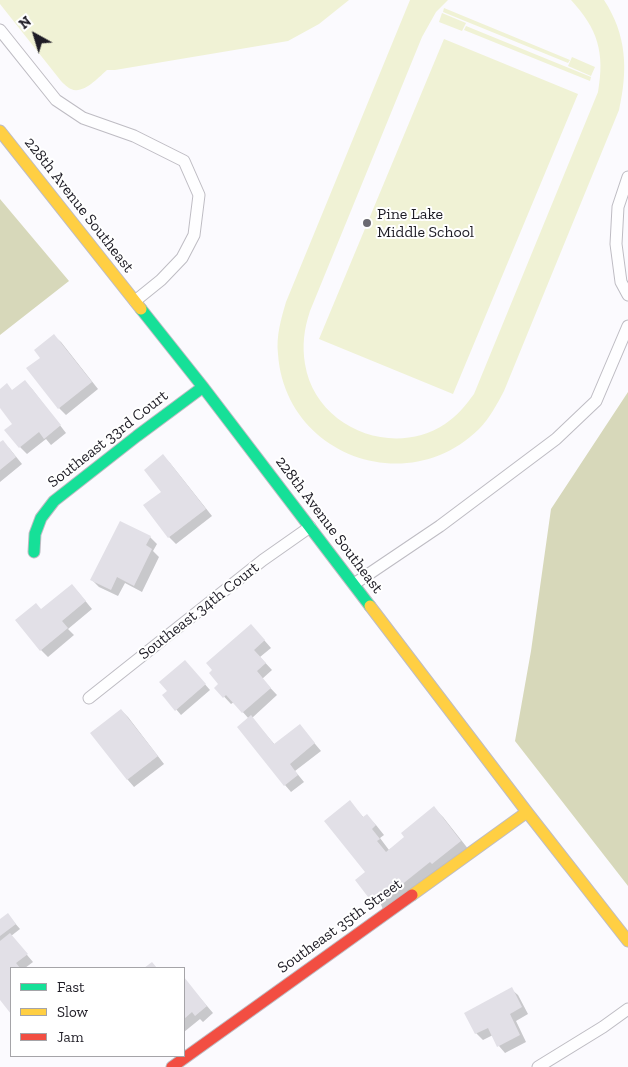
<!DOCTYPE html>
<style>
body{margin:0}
#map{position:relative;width:628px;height:1067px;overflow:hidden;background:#fbfafe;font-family:"Zilla Slab",serif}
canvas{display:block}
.legend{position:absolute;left:10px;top:967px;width:175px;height:90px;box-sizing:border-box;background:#fff;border:1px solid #a5a4a8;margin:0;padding:6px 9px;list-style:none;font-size:15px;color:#1e1c25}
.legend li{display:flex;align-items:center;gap:10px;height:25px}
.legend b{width:25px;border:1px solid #a5a4a8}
.north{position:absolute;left:10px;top:10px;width:50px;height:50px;-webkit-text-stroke:4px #fff;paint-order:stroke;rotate:321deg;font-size:14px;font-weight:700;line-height:20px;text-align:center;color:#1e1c25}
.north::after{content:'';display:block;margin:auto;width:18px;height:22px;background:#1e1c25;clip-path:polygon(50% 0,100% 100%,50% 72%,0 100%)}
</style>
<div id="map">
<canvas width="628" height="1067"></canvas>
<ul class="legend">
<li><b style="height:6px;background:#16e098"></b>Fast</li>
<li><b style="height:6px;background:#ffcf43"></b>Slow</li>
<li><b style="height:6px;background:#f24e42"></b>Jam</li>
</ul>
<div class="north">N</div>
</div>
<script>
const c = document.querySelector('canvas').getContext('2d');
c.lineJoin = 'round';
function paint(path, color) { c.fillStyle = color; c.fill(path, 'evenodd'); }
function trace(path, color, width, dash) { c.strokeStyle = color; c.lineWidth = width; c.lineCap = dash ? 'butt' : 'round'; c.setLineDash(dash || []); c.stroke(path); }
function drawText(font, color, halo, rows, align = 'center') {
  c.font = font + ' "Zilla Slab",serif'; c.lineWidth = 4; c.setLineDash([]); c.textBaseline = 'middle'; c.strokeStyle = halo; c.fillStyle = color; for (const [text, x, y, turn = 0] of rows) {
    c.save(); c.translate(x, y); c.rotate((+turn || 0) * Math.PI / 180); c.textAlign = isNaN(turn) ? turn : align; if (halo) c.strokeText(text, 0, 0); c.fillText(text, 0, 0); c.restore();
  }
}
const green = new Path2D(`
 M 0,0 L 349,0 L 319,24 L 288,41 L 115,70 L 107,70 C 99,77 83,95 71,89 C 68,88 64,84 61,81 L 0,4 Z
 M 410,0 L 448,0 L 436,12 L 422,37 L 310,311 C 304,329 302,345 305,364 C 315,427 392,459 445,424 C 457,416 466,405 474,394 L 598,92 C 605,53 598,29 571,0 L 604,0 C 627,35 628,70 619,110 L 504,391 C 497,404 490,418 479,429 C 407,500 285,455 278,354 C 276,336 281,319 286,302 Z
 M 444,8 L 570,60 L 568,63 L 443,12 Z
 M 442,13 L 466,23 L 462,31 L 439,22 Z
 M 466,26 L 591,77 L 590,81 L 464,30 Z
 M 444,39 L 578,94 L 453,394 L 319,339 Z
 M 572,57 L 595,67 L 591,76 L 568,66 Z`);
const forest = new Path2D(`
 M 0,199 L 69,281 L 0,335 Z
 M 628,392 L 628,886 L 515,741 L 531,651 L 551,509 Z`);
const shadow = new Path2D(`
 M 54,336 L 61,342 L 98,389 L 66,415 L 59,408 L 28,369 L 41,358 Z
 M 25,382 L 32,389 L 66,433 L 51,445 L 46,439 L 27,454 L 20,447 L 14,424 L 0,406 L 0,390 L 13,391 Z
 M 0,444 L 9,448 L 22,464 L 0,482 Z
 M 163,456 L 170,463 L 212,516 L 176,544 L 169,537 L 163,492 Z
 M 150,537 L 157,544 L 153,551 L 159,557 L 142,592 L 125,583 L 118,596 L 99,587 L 92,580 Z
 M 78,592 L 92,609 L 68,629 L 74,635 L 48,657 L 41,650 L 42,610 Z
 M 258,633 L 271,648 L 260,657 L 272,670 L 262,679 L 277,695 L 252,718 L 275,745 L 300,726 L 321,751 L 295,771 L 304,782 L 291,792 L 285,785 L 249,719 L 234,702 L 231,704 L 216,688 Z
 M 189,666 L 210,690 L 181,715 L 164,695 Z
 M 121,710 L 128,717 L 164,764 L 134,787 L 128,780 L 91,733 Z
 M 350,802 L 364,818 L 367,816 L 376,825 L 384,835 L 380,838 L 389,850 L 406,837 L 434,808 L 443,817 L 469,850 L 385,914 L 367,872 Z
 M 8,915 L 20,929 L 11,936 L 33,962 L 25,968 L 11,968 L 11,1012 L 0,998 L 0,921 Z
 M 184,979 L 213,1013 L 203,1022 L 200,1019 L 184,1032 Z
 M 511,989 L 518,995 L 528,1014 L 516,1021 L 526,1042 L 505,1053 L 499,1046 L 493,1035 L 483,1040 L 476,1033 L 466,1013 Z`);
const building = new Path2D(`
 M 54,334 L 92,382 L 58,409 L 26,368 L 40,358 L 34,350 Z
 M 25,380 L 61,425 L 44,439 L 39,432 L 19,448 L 4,430 L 12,424 L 0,408 L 0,389 L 7,383 L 12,390 Z
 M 3,440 L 16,457 L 0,470 L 0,442 Z
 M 163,454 L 206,509 L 168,538 L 143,505 L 161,492 L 144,470 Z
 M 120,521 L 151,536 L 146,545 L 152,549 L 134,586 L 117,577 L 111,590 L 90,580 Z
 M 72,584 L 86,601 L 62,621 L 68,628 L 40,651 L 15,620 L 36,603 L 41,609 Z
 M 251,624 L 265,640 L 254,650 L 266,663 L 257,671 L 271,688 L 242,713 L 226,695 L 223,698 L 214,688 L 218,684 L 209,673 L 212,670 L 206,663 Z
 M 185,660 L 206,684 L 175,711 L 162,695 L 167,691 L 159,682 Z
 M 121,709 L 158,756 L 127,780 L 90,733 Z
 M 251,715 L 274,744 L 300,724 L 315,743 L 290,764 L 298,775 L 284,786 L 237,727 Z
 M 350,800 L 363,817 L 367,814 L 376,825 L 372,829 L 380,839 L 377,841 L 386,852 L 404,837 L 401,833 L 434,806 L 461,841 L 432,864 L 430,862 L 375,906 L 355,880 L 365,872 L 324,821 Z
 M 8,913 L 16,924 L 0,936 L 0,919 Z
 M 10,933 L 28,954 L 16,963 L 20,968 L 11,968 L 11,1014 L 0,1000 L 0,941 Z
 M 152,962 L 157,968 L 144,968 Z
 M 184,977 L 207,1006 L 195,1016 L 192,1012 L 184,1019 Z
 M 512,987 L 522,1007 L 510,1014 L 520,1035 L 497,1047 L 488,1028 L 475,1034 L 464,1013 Z`);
const lane = new Path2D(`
 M 0,30 L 56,100 L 83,118 L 134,136 L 184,161 L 199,195 L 194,235 L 182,258 L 161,280 L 135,301
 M 628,177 L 618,207 L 616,244 L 621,282 L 628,295
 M 354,584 L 440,526 L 556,439 L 596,401 L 628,326
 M 89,698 L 263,560 L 310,527
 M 538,1067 L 603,1027 L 628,1009`);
const fast = new Path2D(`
 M 141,309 L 203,387 L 370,606
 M 34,552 L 35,534 L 41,518 L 54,501 L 137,436 L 203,387`);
const slow = new Path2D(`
 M 0,131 L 141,309
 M 370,606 L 527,812 L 628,941
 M 412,895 L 527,812`);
const jam = new Path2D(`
 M 172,1067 L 412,895`);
const markers = [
 [367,223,5,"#6b6a71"]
];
const streetNames = [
 ["228th Avenue Southeast",79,205,52],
 ["Southeast 33rd Court",108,439,-38],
 ["228th Avenue Southeast",329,525,53],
 ["Southeast 34th Court",199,611,-38],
 ["Southeast 35th Street",340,926,-36]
];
const poiNames = [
 ["Pine Lake",377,214],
 ["Middle School",377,232]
];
paint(green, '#f0f2d5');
paint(forest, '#d7d8ba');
paint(shadow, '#0003');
paint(building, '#e2e0e7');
trace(lane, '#bebcc3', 13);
trace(fast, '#bebcc3', 13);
trace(slow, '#bebcc3', 13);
trace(jam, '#bebcc3', 13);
trace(lane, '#fefeff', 11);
trace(fast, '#16e098', 11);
trace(slow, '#ffcf43', 11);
trace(jam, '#f24e42', 11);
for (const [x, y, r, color] of markers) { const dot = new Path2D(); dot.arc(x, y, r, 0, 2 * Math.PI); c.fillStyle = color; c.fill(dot); trace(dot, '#fff', 2); }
drawText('16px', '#1e1c25', '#fff', streetNames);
drawText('16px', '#1e1c25', '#fff', poiNames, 'left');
</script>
